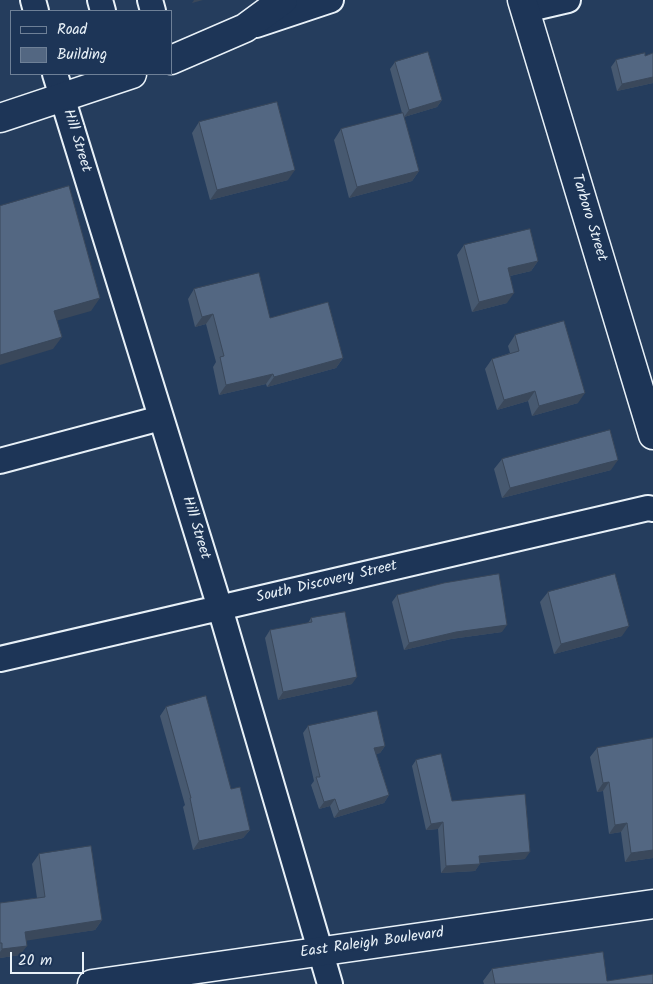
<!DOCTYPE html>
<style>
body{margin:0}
#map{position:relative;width:653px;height:984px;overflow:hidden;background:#253d5d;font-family:Kalam,sans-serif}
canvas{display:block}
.legend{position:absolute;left:10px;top:10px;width:162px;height:65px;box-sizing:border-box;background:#1d3557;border:1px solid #6e8097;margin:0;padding:6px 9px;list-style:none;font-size:15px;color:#e8f1f8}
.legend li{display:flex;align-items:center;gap:10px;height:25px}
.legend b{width:25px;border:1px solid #6e8097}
.scale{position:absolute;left:10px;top:952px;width:74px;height:22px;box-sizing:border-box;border:2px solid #e8f1f8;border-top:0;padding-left:6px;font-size:15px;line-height:18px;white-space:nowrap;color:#e8f1f8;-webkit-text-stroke:4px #1d3557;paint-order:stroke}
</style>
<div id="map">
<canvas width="653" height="984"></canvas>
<ul class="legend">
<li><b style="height:6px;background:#1d3557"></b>Road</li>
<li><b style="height:14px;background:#536782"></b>Building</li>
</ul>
<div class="scale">20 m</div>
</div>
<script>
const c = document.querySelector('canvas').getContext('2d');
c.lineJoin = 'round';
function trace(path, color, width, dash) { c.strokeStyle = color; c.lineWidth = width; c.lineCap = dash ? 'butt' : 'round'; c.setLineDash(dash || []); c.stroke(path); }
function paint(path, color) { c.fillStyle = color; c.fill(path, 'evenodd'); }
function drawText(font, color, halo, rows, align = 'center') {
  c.font = font + ' Kalam,sans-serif'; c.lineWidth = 4.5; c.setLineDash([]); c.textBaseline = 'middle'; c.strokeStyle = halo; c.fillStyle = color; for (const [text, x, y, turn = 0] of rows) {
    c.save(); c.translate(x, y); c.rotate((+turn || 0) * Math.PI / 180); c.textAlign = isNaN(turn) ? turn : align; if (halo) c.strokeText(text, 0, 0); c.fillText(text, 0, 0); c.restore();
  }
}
const minor = new Path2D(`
 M 33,0 L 36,11
 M 100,0 L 103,11
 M 150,0 L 153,11
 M 525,10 L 568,0
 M 256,25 L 331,0
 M 55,74 L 220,608 L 330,984
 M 0,461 L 161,418
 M 0,659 L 648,508 L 653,509`);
const major = new Path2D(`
 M 522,0 L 653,435
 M 171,60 L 245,28 L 283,0
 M 0,118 L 132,74
 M 92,984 L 653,904`);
const wall = new Path2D(`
 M 653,53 L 653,83 L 617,91 L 611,67 L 616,60 L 645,56 Z
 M 395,62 L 442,100 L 437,107 L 404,117 L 419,171 L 412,181 L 349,198 L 334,140 L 341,129 L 402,113 L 390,69 Z
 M 199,122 L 288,180 L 210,200 L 192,133 Z
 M 464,245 L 538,261 L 531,271 L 510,276 L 507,303 L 472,312 L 457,255 Z
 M 194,289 L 270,318 L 343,358 L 336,368 L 267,387 L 266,384 L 219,395 L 213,367 L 216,362 L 206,324 L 195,327 L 188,299 Z
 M 515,335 L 578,403 L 532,416 L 528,401 L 497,410 L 485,369 L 492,359 L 510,353 L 508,346 Z
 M 502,459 L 611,470 L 502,498 L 494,469 Z
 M 548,592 L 622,636 L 554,654 L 540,602 Z
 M 397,595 L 502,632 L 451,639 L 404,650 L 392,602 Z
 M 311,618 L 352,684 L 278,700 L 265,638 L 270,630 L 308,623 Z
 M 166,707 L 231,789 L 250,830 L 243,838 L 193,850 L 183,807 L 185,805 L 160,716 Z
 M 308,726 L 385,746 L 380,753 L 376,754 L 389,795 L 384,803 L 334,818 L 330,806 L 319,809 L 311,785 L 314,781 L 303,733 Z
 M 653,738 L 653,858 L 625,862 L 621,832 L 609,834 L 603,791 L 597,792 L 590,757 L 597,748 Z
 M 416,760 L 452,801 L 525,859 L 480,863 L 475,871 L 441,873 L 438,829 L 426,830 L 412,766 Z
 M 39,854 L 102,920 L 95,930 L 26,940 L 20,955 L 0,958 L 0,903 L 37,898 L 32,864 Z
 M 492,969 L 607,981 L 653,984 L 484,984 L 483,981 Z`);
const shadedWall = new Path2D(`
 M 194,0 L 203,0 L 192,3 Z
 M 653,77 L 653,83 L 617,91 L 622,84 Z
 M 442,100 L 437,107 L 404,117 L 409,110 Z
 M 295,170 L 288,180 L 210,200 L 217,190 Z
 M 419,171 L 412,181 L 349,198 L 357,187 Z
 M 538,261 L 531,271 L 501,278 L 508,268 Z
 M 514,293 L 507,303 L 472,312 L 479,302 Z
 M 100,298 L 91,311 L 45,324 L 54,311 Z
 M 213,314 L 206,324 L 195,327 L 202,317 Z
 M 62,337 L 53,349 L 0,365 L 0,355 Z
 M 343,358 L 336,368 L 267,387 L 274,377 Z
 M 273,374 L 266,384 L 219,395 L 226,385 Z
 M 535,391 L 528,401 L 497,410 L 504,400 Z
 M 585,393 L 578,403 L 532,416 L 539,406 Z
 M 618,460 L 611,470 L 502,498 L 510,488 Z
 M 507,625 L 502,632 L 451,639 L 404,650 L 409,643 L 456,632 Z
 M 629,626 L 622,636 L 554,654 L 561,644 Z
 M 357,677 L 352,684 L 278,700 L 283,692 Z
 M 385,746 L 380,753 L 369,756 L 374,748 Z
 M 609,782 L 603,791 L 597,792 L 603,783 Z
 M 389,795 L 384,803 L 334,818 L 339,811 Z
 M 335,799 L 330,806 L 319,809 L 324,802 Z
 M 443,822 L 438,829 L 426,830 L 431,824 Z
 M 627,823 L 621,832 L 609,834 L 615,825 Z
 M 250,830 L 243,838 L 193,850 L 199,841 Z
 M 653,850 L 653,858 L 625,862 L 631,853 Z
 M 530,852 L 525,859 L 475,863 L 479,856 Z
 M 480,864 L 475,871 L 441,873 L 446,866 Z
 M 102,920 L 95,930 L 18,942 L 25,932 Z
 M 27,946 L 20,955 L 0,958 L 0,952 L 2,949 Z`);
const building = new Path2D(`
 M 428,52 L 442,100 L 409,110 L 395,62 Z
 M 645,53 L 645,56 L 653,53 L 653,77 L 622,84 L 616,60 Z
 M 277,102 L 295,170 L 217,190 L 199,122 Z
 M 403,113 L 419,171 L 357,187 L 341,129 Z
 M 69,186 L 100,298 L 54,311 L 62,337 L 0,355 L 0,206 Z
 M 530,229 L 538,261 L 508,268 L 514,293 L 479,302 L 464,245 Z
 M 259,273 L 270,318 L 328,302 L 343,358 L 274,377 L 273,374 L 226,385 L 220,357 L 224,356 L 213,314 L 202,317 L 194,289 Z
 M 564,321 L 585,393 L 539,406 L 535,391 L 504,400 L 492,359 L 519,351 L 515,335 Z
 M 610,430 L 618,460 L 510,488 L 502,459 Z
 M 499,574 L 507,625 L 456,632 L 409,643 L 397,595 L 444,583 Z
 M 615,574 L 629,626 L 561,644 L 548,592 Z
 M 345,612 L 357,677 L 283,692 L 270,630 L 312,622 L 311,618 Z
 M 206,696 L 231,789 L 240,787 L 250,830 L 199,841 L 190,798 L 191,798 L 166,707 Z
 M 377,711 L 385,746 L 374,748 L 389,795 L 339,811 L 335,799 L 324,802 L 316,777 L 320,777 L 308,726 Z
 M 653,738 L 653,850 L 631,853 L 627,823 L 615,825 L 609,782 L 603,783 L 597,748 Z
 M 441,754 L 452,801 L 525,794 L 530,852 L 479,856 L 480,864 L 446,866 L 443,822 L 431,824 L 416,760 Z
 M 91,846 L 102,920 L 25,932 L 27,946 L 2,949 L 2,943 L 0,943 L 0,903 L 45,897 L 39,854 Z
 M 603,952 L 607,981 L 653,974 L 653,984 L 495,984 L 492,969 Z`);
const streetNames = [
 ["Hill Street",76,141,73],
 ["Tarboro Street",588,218,73],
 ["Hill Street",195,528,73],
 ["South Discovery Street",327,583,-13],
 ["East Raleigh Boulevard",372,944,-8]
];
trace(minor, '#e8f1f8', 28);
trace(major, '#e8f1f8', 31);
trace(minor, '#1d3557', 24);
trace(major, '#1d3557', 28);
paint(wall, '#475970');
paint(shadedWall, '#3a485b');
paint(building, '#536782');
trace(building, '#3a485b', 1);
drawText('15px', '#e8f1f8', '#1d3557', streetNames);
</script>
